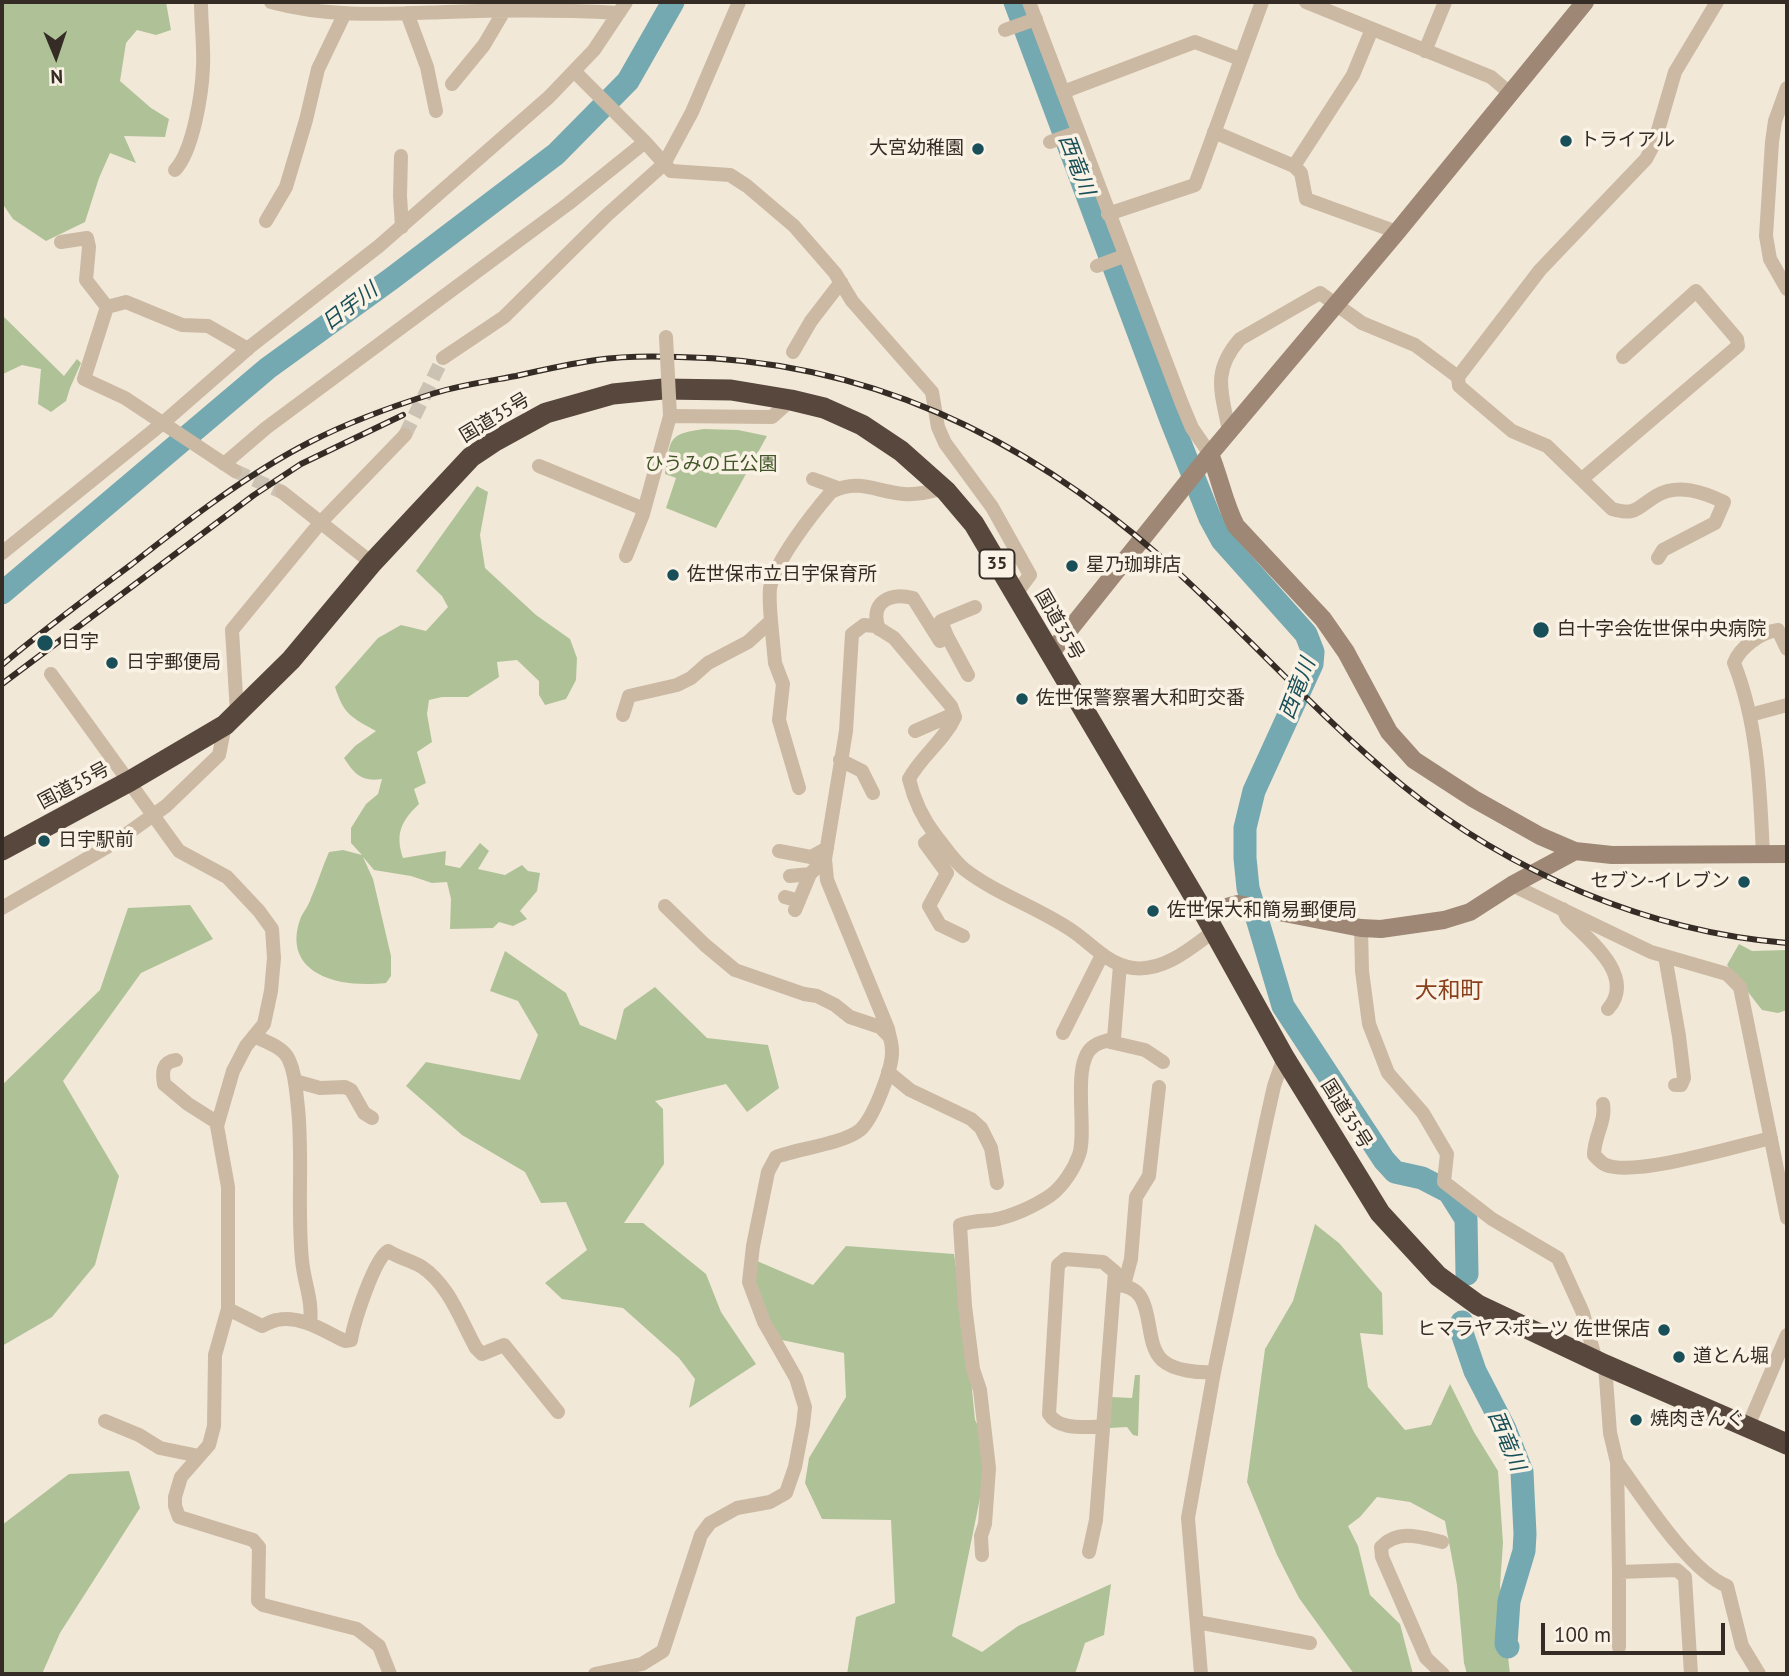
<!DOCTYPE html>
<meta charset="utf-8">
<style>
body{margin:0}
#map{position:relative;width:1789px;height:1676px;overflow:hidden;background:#f2e8d8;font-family:"PT Sans",sans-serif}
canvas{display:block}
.frame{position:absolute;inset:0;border:4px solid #352c26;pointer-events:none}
.north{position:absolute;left:21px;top:21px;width:70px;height:70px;-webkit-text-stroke:5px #faf2e4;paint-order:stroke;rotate:178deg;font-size:19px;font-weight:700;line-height:28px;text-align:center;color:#352c26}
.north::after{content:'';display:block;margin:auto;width:24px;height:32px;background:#352c26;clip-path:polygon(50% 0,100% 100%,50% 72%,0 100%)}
.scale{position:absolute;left:1541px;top:1623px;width:184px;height:32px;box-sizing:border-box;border:4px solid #352c26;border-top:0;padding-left:9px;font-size:21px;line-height:24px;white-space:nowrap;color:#352c26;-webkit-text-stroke:5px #faf2e4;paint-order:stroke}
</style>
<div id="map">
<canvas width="1789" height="1676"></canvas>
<div class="frame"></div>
<div class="north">N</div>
<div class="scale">100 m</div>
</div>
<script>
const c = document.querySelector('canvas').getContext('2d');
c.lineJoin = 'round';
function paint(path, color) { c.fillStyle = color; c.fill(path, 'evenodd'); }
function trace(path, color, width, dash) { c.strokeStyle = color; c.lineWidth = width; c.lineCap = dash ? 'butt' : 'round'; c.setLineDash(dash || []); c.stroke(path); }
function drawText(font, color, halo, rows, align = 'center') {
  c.font = font + ' "PT Sans","Noto Sans JP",sans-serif'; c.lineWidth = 7; c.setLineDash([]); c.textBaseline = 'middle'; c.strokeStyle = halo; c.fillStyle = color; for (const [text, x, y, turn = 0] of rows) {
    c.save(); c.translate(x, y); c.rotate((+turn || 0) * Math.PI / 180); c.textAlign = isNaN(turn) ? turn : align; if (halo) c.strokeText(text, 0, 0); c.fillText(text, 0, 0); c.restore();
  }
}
const green = new Path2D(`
 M 2,2 L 166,2 L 171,30 L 156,35 L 137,30 L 126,43 L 120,81 L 151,108 L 169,119 L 165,137 L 124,136 L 136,163 L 110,153 L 99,178 L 85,222 L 46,241 L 13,219 L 2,203 Z
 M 2,315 L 64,376 L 77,359 L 81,363 L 70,388 L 66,401 L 51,412 L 38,404 L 41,369 L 22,365 L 3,374 L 2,377 Z
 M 704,429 L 738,430 L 767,436 L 716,528 L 666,508 L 676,478 L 665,474 C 671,440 666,434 704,429 Z
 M 477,486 L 488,492 L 480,535 L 485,568 L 536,615 L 570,639 L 577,658 L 576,680 L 566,699 L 545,705 L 539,695 L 539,681 L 517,660 L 497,662 L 499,677 L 468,697 L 442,697 L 429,700 L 427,714 L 432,742 L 417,752 L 426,783 L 414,789 L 419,804 C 401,821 395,834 403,858 L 446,851 L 445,865 L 460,868 L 480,843 L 489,851 L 478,869 L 505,875 L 522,865 L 528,871 L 540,873 L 537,891 L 520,911 L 527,919 L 513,926 L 499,922 L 493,928 L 450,929 L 451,899 L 447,882 L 432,883 L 411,876 L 374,870 L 363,857 L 373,879 L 391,956 L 391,976 L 386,983 C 365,985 337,985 317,973 C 296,961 292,940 301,917 C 304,911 309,905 311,898 C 318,883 322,867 329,852 L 343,850 L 362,855 L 351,843 L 351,828 L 366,804 L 378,794 L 382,779 C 362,782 355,775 344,758 L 355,746 L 376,731 C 351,717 344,715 335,687 L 378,638 L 401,625 L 426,631 L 448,607 L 442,596 L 416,571 Z
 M 190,905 L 213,939 L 141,973 L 63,1081 L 119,1176 L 95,1265 L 52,1317 L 2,1346 L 2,1085 L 100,990 L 128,908 Z
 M 1739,944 L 1752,951 L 1786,950 L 1787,1010 L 1778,1013 L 1762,1010 L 1727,965 Z
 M 505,951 L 566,993 L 580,1025 L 616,1040 L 624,1009 L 655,987 L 707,1038 L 768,1045 L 779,1088 L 747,1112 L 726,1084 L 655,1101 L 663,1109 L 664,1164 L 624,1223 L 643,1223 L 706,1274 L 721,1312 L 756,1364 L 689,1408 L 695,1379 L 679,1358 L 623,1308 L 562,1299 L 545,1283 L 587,1250 L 566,1202 L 541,1203 L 525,1172 L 462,1135 L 406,1086 L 426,1062 L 520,1080 L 538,1035 L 518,1001 L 490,991 Z
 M 1315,1224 L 1339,1243 L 1382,1293 L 1383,1335 L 1360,1333 L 1368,1387 L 1405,1430 L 1431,1425 L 1450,1384 L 1474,1432 L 1498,1471 L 1503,1543 L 1500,1586 L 1510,1674 L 1467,1674 L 1464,1663 L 1457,1585 L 1445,1521 L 1410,1502 L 1377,1497 L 1360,1517 L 1348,1526 L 1358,1546 L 1370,1595 L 1400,1624 L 1413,1674 L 1354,1674 L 1299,1598 L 1277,1555 L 1247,1482 L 1265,1349 L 1293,1301 Z
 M 846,1246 L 954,1254 L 968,1349 L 975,1420 L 990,1449 L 952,1636 L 982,1652 L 1018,1626 L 1111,1584 L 1104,1635 L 1085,1643 L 1075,1674 L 847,1674 L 856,1617 L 895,1603 L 891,1520 L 822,1519 L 805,1483 L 809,1458 L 846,1397 L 844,1353 L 777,1339 L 749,1274 L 757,1261 L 813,1285 Z
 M 1135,1375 L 1140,1375 L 1138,1436 L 1133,1435 L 1127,1427 L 1110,1428 L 1111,1397 L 1132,1398 Z
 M 129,1471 L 140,1508 L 60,1633 L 42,1674 L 2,1674 L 2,1525 L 69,1474 Z`);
const river = new Path2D(`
 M 1015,2 L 1171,420 L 1210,518 L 1222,540 L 1306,634 L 1313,652 L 1312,664 L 1254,791 L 1245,828 L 1245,858 L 1248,888 L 1283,1006 L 1384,1160 L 1395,1172 L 1422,1178 L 1449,1192 L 1466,1219 L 1467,1274
 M 2,593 L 268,368 L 391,279 L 556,154 L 628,81 L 673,2
 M 1462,1322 L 1461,1330 L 1475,1371 L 1505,1429 L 1522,1472 L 1525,1534 L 1524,1551 L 1509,1601 L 1506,1644 L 1508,1647`);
const streetTunnel = new Path2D(`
 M 405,435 L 443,358
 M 235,471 L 282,492`);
const street = new Path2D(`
 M 271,2 C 329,18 388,14 447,12 C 504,10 562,10 619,13
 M 1029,2 L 1182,404 L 1192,428 L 1210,454
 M 1306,2 L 1491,77 L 1511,94
 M 407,13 L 427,67 L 436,111
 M 1005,30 L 1036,19
 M 1425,51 L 1445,2
 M 575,72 L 645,142
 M 452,84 L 484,45 L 504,11
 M 1787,88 L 1775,121 L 1772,142 L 1766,236 L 1770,259 L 1787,289
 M 1063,92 L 1195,42 L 1240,59
 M 1214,132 L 1294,166 L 1301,173 L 1306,199 L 1397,232
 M 1050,142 L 1078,132
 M 401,156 L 400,196 L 402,227
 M 1294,166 L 1353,75 L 1372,29
 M 175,170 C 193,151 202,94 203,67 C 204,45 201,23 201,2
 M 1108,214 L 1195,185 L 1262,2
 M 266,221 L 286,187 L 306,120 L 318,69 L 345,13
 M 61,242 L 87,238 L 89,247 L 86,280 L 107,307
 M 1097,266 L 1124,256
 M 793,352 L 811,321 L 841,282
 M 443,358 L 504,317 L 607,215 L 664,164 L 692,112 L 739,2
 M 1458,377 L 1459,386 L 1512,431 L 1547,446 L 1612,509 C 1637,516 1636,508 1656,496 C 1678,483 1703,492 1724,502 L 1715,523 L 1663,550 L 1658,558
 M 1229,431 C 1222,393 1211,372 1240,339 L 1320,293 L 1362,323 L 1415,345 L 1458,377 L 1540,270 L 1646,159 L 1654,144 L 1675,72 L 1717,2
 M 224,464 L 266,428 L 568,204 L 645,142 L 671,171 L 730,175 L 747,186 L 794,226 L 835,273 L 852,301 L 932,392 L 938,427 L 945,443 L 992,507 L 1030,575 L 1015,595
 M 539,466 L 644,509
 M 235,471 L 125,398 L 84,379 L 107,307 L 126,302 L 182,325 L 208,326 L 248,349
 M 813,479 L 838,488
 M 1582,479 L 1738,346 L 1737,339 L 1696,291 L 1623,357
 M 282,492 L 372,563
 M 2,553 L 164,422 L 251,346 L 379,246 L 549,97 L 594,50 L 626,2
 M 626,556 L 643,514 L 670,416 L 772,417 L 791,400
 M 771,621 L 775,663 L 783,684 L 779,720 L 799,788
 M 879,629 C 869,603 889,592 913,598 L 940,641 L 947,636 L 968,675
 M 947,636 L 941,621 L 975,607
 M 51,674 L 179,851 L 227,877 L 259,911 L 272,929 L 274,958 L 271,991 L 264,1024 L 246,1046 L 233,1071 L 217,1126 L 228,1187 L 228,1309 L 215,1355 L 214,1426 L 209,1445 L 181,1477 L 175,1497 L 175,1506 L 179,1517 L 253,1540 L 259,1547 L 258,1601 L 263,1605 L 357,1629 L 379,1646 L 390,1674
 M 237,713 L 232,630 L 320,523 L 405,435
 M 623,715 L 629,696 L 677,685 L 691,678 L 708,663 L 748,642 L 771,621 C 770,610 769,599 770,588 C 775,561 813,513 831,492 C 860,478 876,492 904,494 C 917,495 930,492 943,488
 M 1750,715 L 1787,705
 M 915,731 L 954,714
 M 840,760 L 862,771 L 873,793
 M 935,835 L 925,843 L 947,873 L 929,906 L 940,925 L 963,936
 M 779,851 L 811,857 L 827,848
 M 1763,855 C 1760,790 1758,723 1734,663 C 1740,647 1761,632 1778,630 L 1787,649
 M 790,876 L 810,874
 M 1512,885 L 1651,952 L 1727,974 L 1740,987 L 1787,1218
 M 785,897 L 799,901
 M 665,906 L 705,945 L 735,970 L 804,994 L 817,996 L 835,1005 L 850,1017 L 880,1027 L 889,1036
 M 2,908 L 114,843 L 166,806 L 219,755 L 225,725
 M 1563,909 L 1567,918 C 1588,939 1637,976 1608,1009
 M 795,910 L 810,874 L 825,859
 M 1361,928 L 1362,971 L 1369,1024 L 1388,1073 L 1423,1113 L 1447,1154 L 1444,1182 L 1492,1219 L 1558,1258 L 1583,1313 L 1596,1361
 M 1665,956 L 1679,1036 L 1684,1078 L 1681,1085 L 1675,1085
 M 1063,1033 L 1102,955
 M 254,1036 C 266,1042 284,1047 289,1060 C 296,1075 296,1092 298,1108 C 303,1158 297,1209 302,1260 C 304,1283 313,1300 310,1324
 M 1106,1041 L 1145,1050 L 1163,1062
 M 176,1060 C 162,1062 162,1072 164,1084 L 188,1104 L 218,1123
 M 888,1072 L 910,1090 L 971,1119 L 981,1128 L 991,1148 L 997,1183
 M 295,1081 L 320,1088 L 345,1087 L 351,1090 L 364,1113 L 372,1118
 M 1603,1104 C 1606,1122 1594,1136 1594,1155 C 1597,1158 1601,1163 1606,1165 C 1635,1177 1737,1146 1771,1138
 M 1124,1285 L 1131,1259 L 1136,1197 L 1149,1176 L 1159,1087
 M 228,1309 L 262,1326 C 267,1324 271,1321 277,1320 C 301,1315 324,1331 345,1341 L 351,1340 C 354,1322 374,1259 388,1251 C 399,1258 412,1261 422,1267 C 449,1285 461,1321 476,1348 L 482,1354 L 504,1345 L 558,1412
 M 1605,1365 L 1610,1433 L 1617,1462 L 1619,1572 L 1677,1570 L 1685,1577 L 1691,1674
 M 105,1421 L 139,1435 L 160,1448 L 199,1456
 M 1748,1426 L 1787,1335
 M 1103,1427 C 1086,1426 1059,1431 1049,1414 L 1058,1265 L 1065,1259 L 1103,1262 L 1115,1272 L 1114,1285
 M 1617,1462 C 1642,1496 1689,1571 1727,1586 L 1742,1646 L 1759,1674
 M 1442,1542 C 1420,1537 1398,1529 1381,1547 L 1382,1557 L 1426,1658 L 1443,1674
 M 1089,1552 L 1096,1520 L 1114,1285 C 1160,1284 1140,1339 1162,1360 C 1174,1371 1199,1373 1214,1372
 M 982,1555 L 981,1536 L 985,1524 L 989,1468 L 980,1390 L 973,1369 L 965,1306 L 960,1225 C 970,1221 981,1221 992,1220 C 1011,1217 1035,1206 1051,1195 C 1063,1186 1074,1169 1079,1155 C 1088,1131 1070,1061 1094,1046 C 1099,1042 1108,1041 1114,1038 L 1120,965
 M 1619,1572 L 1619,1647
 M 1197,1622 L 1310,1643
 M 595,1674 L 642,1664 L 663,1651 L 701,1535 L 710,1523 L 737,1508 L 770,1502 L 786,1493 L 795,1467 L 803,1425 L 805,1407 L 796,1378 L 764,1322 L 749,1282 L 753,1246 L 768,1172 L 776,1157 C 797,1149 845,1143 860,1130 C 873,1119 893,1068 892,1050 C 892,1043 889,1035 888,1029 L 827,880 L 825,859 L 846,731 L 852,634 L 864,625 L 875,626 L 894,638 L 951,706 L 955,717 C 944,741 921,756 909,779 C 914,800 923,819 936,836 C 945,847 953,860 964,869 C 996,894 1037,907 1071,930 C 1091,943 1108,965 1133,968 C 1164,972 1191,948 1214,931
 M 1201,1674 L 1188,1518 L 1214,1372 L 1266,1122 L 1274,1086 L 1284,1057`);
const secondary = new Path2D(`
 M 1210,454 C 1220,478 1224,503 1236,526 L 1323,619 L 1346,652 L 1389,732 L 1414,760 L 1474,799 L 1540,836 L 1575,851 L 1612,855 L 1787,854
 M 1050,654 L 1210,454 L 1397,232 L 1585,2
 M 1204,913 L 1238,904 L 1361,928 L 1381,929 L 1444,920 L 1470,912 L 1512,885 L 1575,851`);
const highway = new Path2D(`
 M 2,850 L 130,781 L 225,725 L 291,660 L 372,563 L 471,457 L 495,441 L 546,413 L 613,394 L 663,389 L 731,390 L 791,400 L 824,408 L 862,425 L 901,451 L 946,491 L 974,524 L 1204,913 L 1284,1057 L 1380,1213 L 1438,1276 L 1478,1305 L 1605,1365 L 1787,1444`);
const rail = new Path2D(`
 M 2,665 C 43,630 88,597 132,564 C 188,520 246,475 310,442 C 349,422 393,406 435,393 C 461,385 489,381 516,376 C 542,370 569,364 596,360 C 623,356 652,356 679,357 C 866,360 1023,436 1162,558 C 1244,631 1317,715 1402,785 C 1509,872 1649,932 1787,943
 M 2,684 L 254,495 L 301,464 L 403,415`);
const streetBridge = new Path2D(`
 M 666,337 L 670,416`);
const markers = [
 [1566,141,7,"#194f59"],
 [978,149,7,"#194f59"],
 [1072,566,7,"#194f59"],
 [673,575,7,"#194f59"],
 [1541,630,9,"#194f59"],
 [45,643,9,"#194f59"],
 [112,663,7,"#194f59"],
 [1022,699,7,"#194f59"],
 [44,841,7,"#194f59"],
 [1744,882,7,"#194f59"],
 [1153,911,7,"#194f59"],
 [1664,1330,7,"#194f59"],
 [1679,1357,7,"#194f59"],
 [1636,1420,7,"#194f59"]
];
const shields = [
 [997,564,35]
];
const shieldNames = [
 ["35",997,564]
];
const poiNames = [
 ["トライアル",1580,141],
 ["大宮幼稚園",964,149,"right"],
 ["星乃珈琲店",1086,566],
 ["佐世保市立日宇保育所",687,575],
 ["白十字会佐世保中央病院",1557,630],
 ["日宇",61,643],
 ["日宇郵便局",126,663],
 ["佐世保警察署大和町交番",1036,699],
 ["日宇駅前",58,841],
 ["セブン-イレブン",1730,882,"right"],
 ["佐世保大和簡易郵便局",1167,911],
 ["ヒマラヤスポーツ 佐世保店",1650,1330,"right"],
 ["道とん堀",1693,1357],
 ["焼肉きんぐ",1650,1420]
];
const streetNames = [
 ["国道35号",495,418,-31],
 ["国道35号",1059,625,60],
 ["国道35号",74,786,-28],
 ["国道35号",1346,1114,58]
];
const parkNames = [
 ["ひうみの丘公園",711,465]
];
const waterNames = [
 ["西竜川",1076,165,69],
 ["日宇川",350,307,-37],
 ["西竜川",1298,689,-69],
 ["西竜川",1506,1441,67]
];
const quarterNames = [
 ["大和町",1449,991]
];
paint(green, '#afc297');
trace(river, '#75a9b1', 23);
trace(streetTunnel, '#ccc2b4', 14, [14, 7]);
trace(street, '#cbb9a3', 14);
trace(secondary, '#9e8875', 18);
trace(highway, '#57473c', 21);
trace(rail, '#352c26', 6);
trace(rail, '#faf2e4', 3.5, [10]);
trace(streetBridge, '#cbb9a3', 14);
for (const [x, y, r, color] of markers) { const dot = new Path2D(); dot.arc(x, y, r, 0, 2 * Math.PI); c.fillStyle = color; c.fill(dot); trace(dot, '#faf2e4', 2.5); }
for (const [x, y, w] of shields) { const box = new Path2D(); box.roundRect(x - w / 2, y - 14.5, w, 29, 5); c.fillStyle = '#faf2e4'; c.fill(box); trace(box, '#352c26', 2); }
drawText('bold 18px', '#352c26', null, shieldNames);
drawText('19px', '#352c26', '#faf2e4', poiNames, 'left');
drawText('19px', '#352c26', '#faf2e4', streetNames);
drawText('19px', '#405528', '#faf2e4', parkNames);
drawText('italic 21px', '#194f59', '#faf2e4', waterNames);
drawText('23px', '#893f1b', '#faf2e4', quarterNames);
</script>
